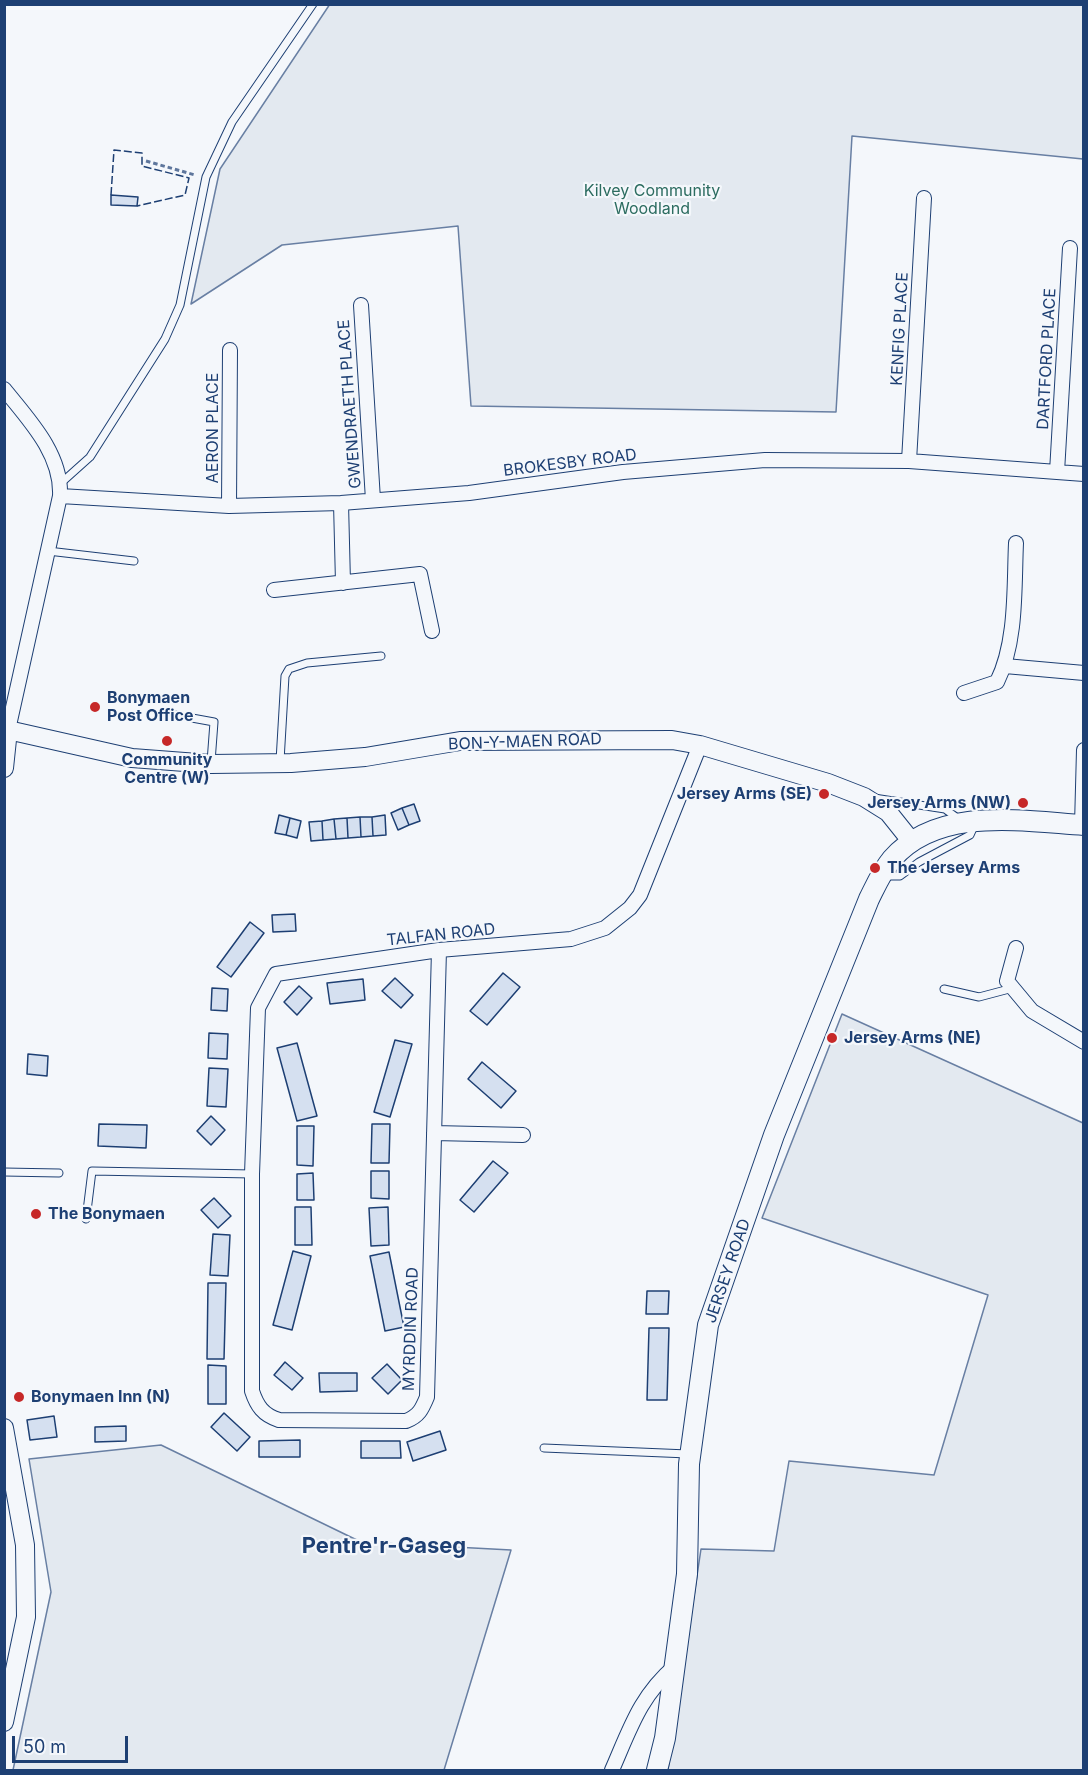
<!DOCTYPE html>
<style>
body{margin:0}
#map{position:relative;width:1088px;height:1775px;overflow:hidden;background:#f4f7fb;font-family:Inter,sans-serif}
canvas{display:block}
.frame{position:absolute;inset:0;border:6px solid #1d3f73;pointer-events:none}
.scale{position:absolute;left:12px;top:1736px;width:116px;height:27px;box-sizing:border-box;border:3px solid #1d3f73;border-top:0;padding-left:8px;font-size:18px;line-height:21px;white-space:nowrap;color:#1d3f73;-webkit-text-stroke:4px #f4f7fb;paint-order:stroke}
</style>
<div id="map">
<canvas width="1088" height="1775"></canvas>
<div class="frame"></div>
<div class="scale">50 m</div>
</div>
<script>
const c = document.querySelector('canvas').getContext('2d');
c.lineJoin = 'round';
function paint(path, color) { c.fillStyle = color; c.fill(path, 'evenodd'); }
function trace(path, color, width, dash) { c.strokeStyle = color; c.lineWidth = width; c.lineCap = dash ? 'butt' : 'round'; c.setLineDash(dash || []); c.stroke(path); }
function drawText(font, color, halo, rows, align = 'center') {
  c.font = font + ' Inter,sans-serif'; c.lineWidth = 4.5; c.setLineDash([]); c.textBaseline = 'middle'; c.strokeStyle = halo; c.fillStyle = color; for (const [text, x, y, turn = 0] of rows) {
    c.save(); c.translate(x, y); c.rotate((+turn || 0) * Math.PI / 180); c.textAlign = isNaN(turn) ? turn : align; if (halo) c.strokeText(text, 0, 0); c.fillText(text, 0, 0); c.restore();
  }
}
const green = new Path2D(`
 M 330,4 L 1083,5 L 1083,159 L 852,136 L 836,412 L 471,406 L 458,226 L 282,245 L 191,304 L 220,169 Z
 M 842,1014 L 1083,1123 L 1083,1770 L 668,1770 L 701,1549 L 774,1551 L 789,1461 L 934,1475 L 988,1295 L 762,1218 Z
 M 161,1445 L 361,1542 L 511,1550 L 444,1770 L 13,1770 L 51,1592 L 29,1459 Z`);
const building = new Path2D(`
 M 111,195 L 138,197 L 137,206 L 111,205 Z
 M 414,804 L 420,821 L 409,825 L 402,808 Z
 M 402,808 L 409,825 L 398,830 L 391,813 Z
 M 279,815 L 290,818 L 286,835 L 275,833 Z
 M 385,815 L 386,835 L 373,836 L 372,817 Z
 M 360,817 L 361,837 L 348,838 L 347,818 Z
 M 360,817 L 372,817 L 373,836 L 361,837 Z
 M 290,818 L 301,821 L 297,838 L 286,835 Z
 M 347,818 L 348,838 L 336,839 L 334,819 Z
 M 334,819 L 336,839 L 323,840 L 322,821 Z
 M 322,821 L 323,840 L 311,841 L 309,822 Z
 M 295,914 L 296,931 L 273,932 L 272,915 Z
 M 250,922 L 264,933 L 231,977 L 217,967 Z
 M 503,973 L 520,987 L 487,1025 L 470,1011 Z
 M 395,978 L 413,995 L 401,1008 L 382,991 Z
 M 363,979 L 365,1000 L 330,1004 L 327,983 Z
 M 299,986 L 312,998 L 297,1015 L 284,1002 Z
 M 212,988 L 228,989 L 227,1011 L 211,1010 Z
 M 209,1033 L 228,1034 L 227,1059 L 208,1058 Z
 M 395,1040 L 412,1044 L 390,1117 L 374,1112 Z
 M 297,1043 L 317,1116 L 297,1121 L 277,1048 Z
 M 28,1054 L 48,1056 L 47,1076 L 27,1074 Z
 M 482,1062 L 516,1091 L 501,1108 L 468,1079 Z
 M 209,1068 L 228,1069 L 226,1107 L 207,1106 Z
 M 211,1116 L 225,1130 L 211,1145 L 197,1131 Z
 M 99,1124 L 147,1125 L 146,1148 L 98,1146 Z
 M 372,1124 L 390,1124 L 389,1163 L 371,1163 Z
 M 297,1126 L 314,1126 L 313,1166 L 297,1165 Z
 M 493,1161 L 508,1173 L 474,1212 L 460,1200 Z
 M 371,1171 L 389,1171 L 389,1199 L 371,1198 Z
 M 313,1173 L 314,1200 L 297,1200 L 297,1174 Z
 M 214,1198 L 231,1216 L 218,1228 L 201,1210 Z
 M 295,1207 L 311,1207 L 312,1245 L 295,1245 Z
 M 388,1207 L 389,1245 L 371,1246 L 369,1208 Z
 M 213,1234 L 230,1235 L 228,1276 L 210,1275 Z
 M 293,1251 L 311,1256 L 292,1330 L 273,1325 Z
 M 389,1252 L 404,1327 L 385,1331 L 370,1256 Z
 M 208,1283 L 226,1283 L 224,1359 L 207,1359 Z
 M 647,1291 L 669,1291 L 668,1314 L 646,1314 Z
 M 649,1328 L 669,1328 L 667,1400 L 647,1400 Z
 M 285,1362 L 303,1378 L 292,1390 L 274,1375 Z
 M 387,1364 L 402,1380 L 388,1394 L 372,1378 Z
 M 208,1365 L 226,1366 L 226,1404 L 208,1404 Z
 M 319,1373 L 357,1373 L 357,1391 L 320,1392 Z
 M 224,1413 L 250,1437 L 237,1451 L 211,1427 Z
 M 54,1416 L 57,1437 L 30,1440 L 27,1420 Z
 M 126,1426 L 126,1441 L 95,1442 L 95,1427 Z
 M 440,1431 L 446,1450 L 413,1461 L 407,1442 Z
 M 300,1440 L 300,1457 L 259,1457 L 259,1441 Z
 M 361,1441 L 400,1441 L 401,1458 L 361,1458 Z`);
const path = new Path2D(`
 M 146,161 L 195,175`);
const service = new Path2D(`
 M 61,483 L 90,457 L 165,339 L 180,305 L 206,177 L 232,122 L 313,4
 M 48,551 L 134,561
 M 170,714 L 214,722 L 211,762
 M 280,761 L 285,676 L 289,669 L 307,663 L 381,656
 M 874,798 L 945,809 L 960,820
 M 882,876 L 900,876 L 919,862 L 970,835 L 975,824
 M 944,989 L 979,997 L 1013,988
 M 4,1172 L 59,1173
 M 86,1219 L 92,1171 L 252,1174
 M 544,1448 L 688,1454`);
const minor = new Path2D(`
 M 361,305 L 373,500
 M 4,389 C 29,420 62,454 60,496 L 8,730 L 4,728
 M 909,461 L 924,198
 M 1057,472 L 1070,248
 M 60,496 L 229,506 L 341,503 L 469,493 L 623,472 L 765,460 L 909,461 L 1084,474
 M 341,503 L 343,583
 M 229,506 L 230,350
 M 274,590 L 420,574 L 432,631
 M 1005,666 L 1084,673
 M 964,693 L 997,682 C 1017,642 1014,587 1016,543
 M 1082,825 L 1084,750
 M 1016,948 L 1007,981 L 1032,1011 L 1084,1042
 M 439,950 L 427,1397 C 422,1409 419,1416 406,1421 L 279,1420 C 263,1415 257,1406 252,1391 L 252,1174 L 258,1008 L 276,974 L 439,950 L 571,939 L 605,928 L 630,908 L 640,895 L 700,745
 M 434,1133 L 523,1135
 M 612,1770 C 630,1729 640,1696 675,1666`);
const tertiary = new Path2D(`
 M 4,768 L 8,730 L 132,758 L 211,764 L 291,763 L 365,757 L 460,741 L 672,740 L 700,745 L 828,783 L 864,797 L 888,812 L 912,842
 M 4,1428 L 25,1545 L 26,1617 L 4,1722`);
const secondary = new Path2D(`
 M 657,1770 L 665,1738 L 687,1574 L 689,1464 L 708,1325 L 774,1135 L 869,899 C 876,885 882,871 892,859 C 938,806 1021,821 1084,825`);
const fence = new Path2D(`
 M 111,195 L 114,150 L 142,153 L 142,166 L 189,178 L 185,195 L 137,206`);
const markers = [
 [95,707,6,"#c62828"],
 [167,741,6,"#c62828"],
 [824,794,6,"#c62828"],
 [1023,803,6,"#c62828"],
 [875,868,6,"#c62828"],
 [832,1038,6,"#c62828"],
 [36,1214,6,"#c62828"],
 [19,1397,6,"#c62828"]
];
const parkNames = [
 ["Kilvey Community",652,191],
 ["Woodland",652,209]
];
const streetNames = [
 ["KENFIG PLACE",900,329,-87],
 ["DARTFORD PLACE",1047,359,-87],
 ["GWENDRAETH PLACE",350,404,-94],
 ["AERON PLACE",213,428,-90],
 ["BROKESBY ROAD",570,463,-7],
 ["BON-Y-MAEN ROAD",525,742,-2],
 ["TALFAN ROAD",441,935,-6],
 ["JERSEY ROAD",728,1271,-71],
 ["MYRDDIN ROAD",411,1329,-88]
];
const poiNames = [
 ["Bonymaen",107,698],
 ["Post Office",107,716],
 ["Community",167,760,"center"],
 ["Centre (W)",167,778,"center"],
 ["Jersey Arms (SE)",812,794,"right"],
 ["Jersey Arms (NW)",1011,803,"right"],
 ["The Jersey Arms",887,868],
 ["Jersey Arms (NE)",844,1038],
 ["The Bonymaen",48,1214],
 ["Bonymaen Inn (N)",31,1397]
];
const districtNames = [
 ["Pentre'r-Gaseg",384,1546]
];
paint(green, '#e3e9f0');
trace(green, '#687fa3', 1.5);
paint(building, '#d5e0f0');
trace(building, '#1d3f73', 1.5);
trace(service, '#1d3f73', 9);
trace(minor, '#1d3f73', 16);
trace(tertiary, '#1d3f73', 20);
trace(secondary, '#1d3f73', 22);
trace(path, '#5e769c', 3, [4.5, 3]);
trace(service, '#f4f7fb', 7);
trace(minor, '#f4f7fb', 14);
trace(tertiary, '#f4f7fb', 18);
trace(secondary, '#f4f7fb', 20);
trace(fence, '#1d3f73', 1.5, [8, 3]);
for (const [x, y, r, color] of markers) { const dot = new Path2D(); dot.arc(x, y, r, 0, 2 * Math.PI); c.fillStyle = color; c.fill(dot); trace(dot, '#f4f7fb', 2); }
drawText('16px', '#2c6c60', '#f4f7fb', parkNames);
drawText('16px', '#1d3f73', '#f4f7fb', streetNames);
drawText('bold 16px', '#1d3f73', '#f4f7fb', poiNames, 'left');
drawText('bold 22px', '#1d3f73', '#f4f7fb', districtNames);
</script>
